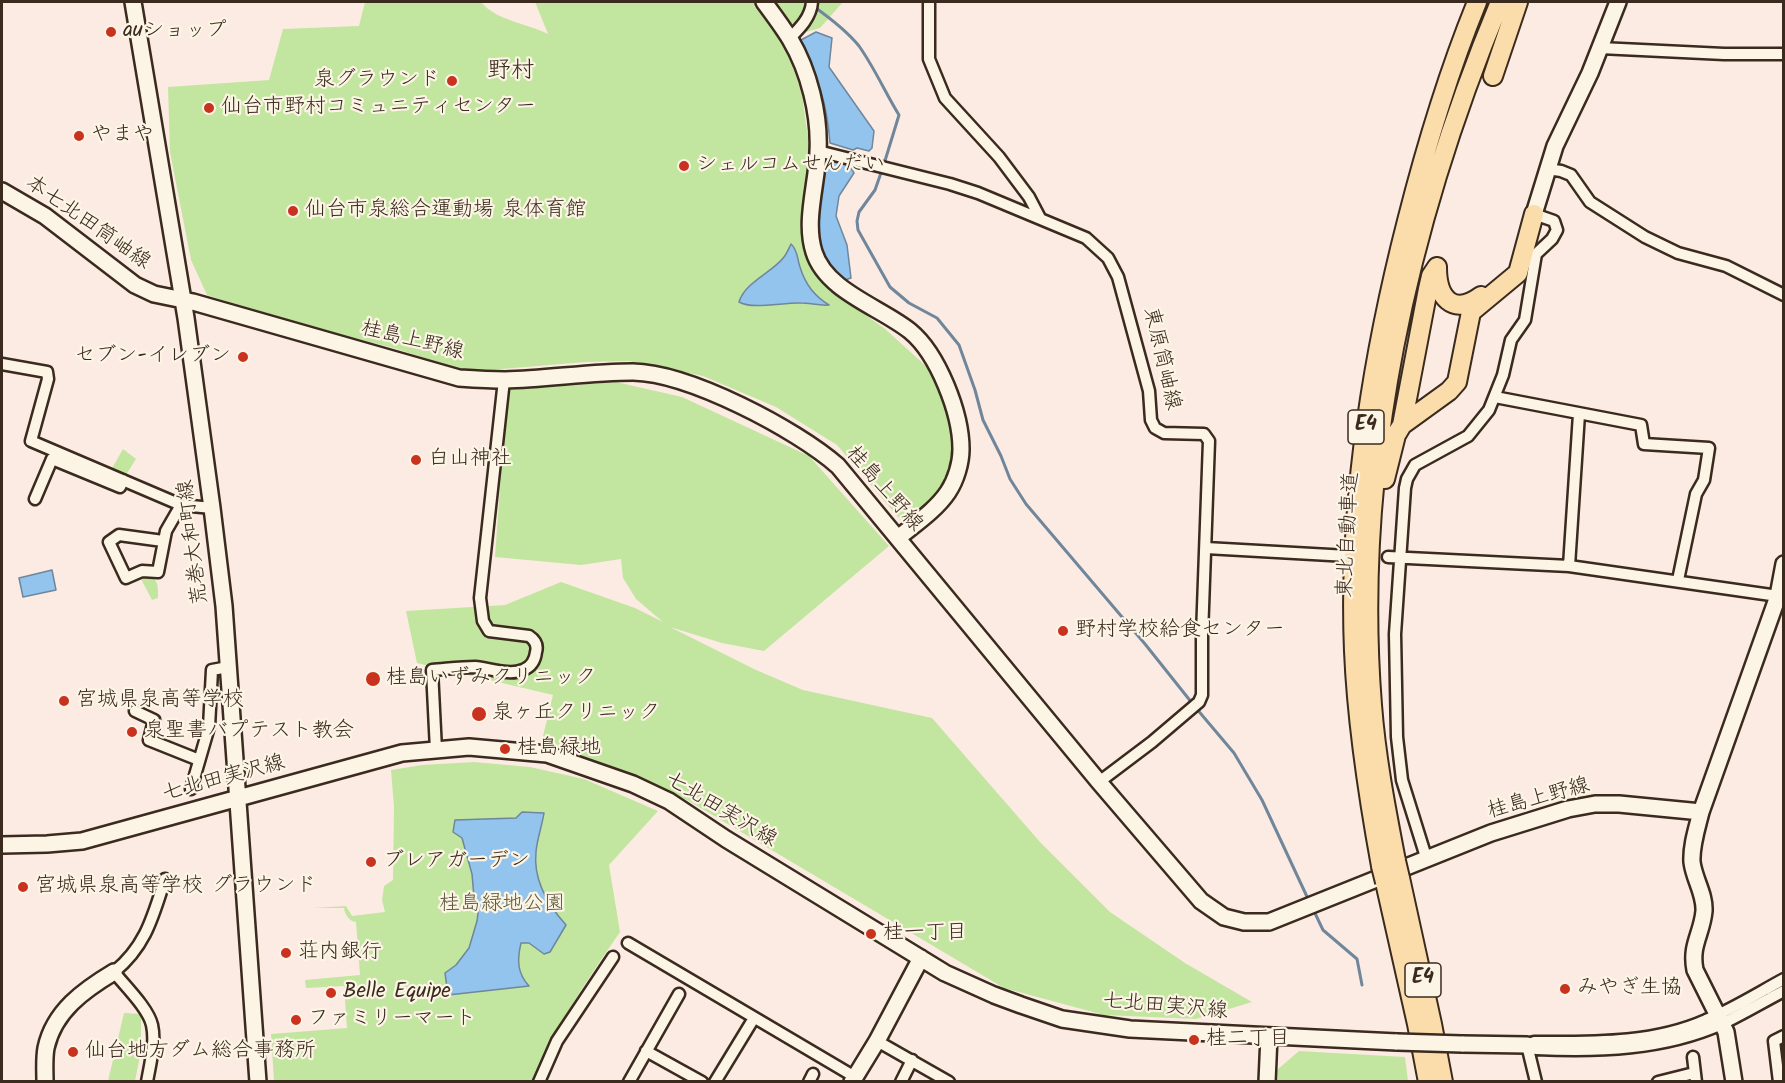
<!DOCTYPE html>
<meta charset="utf-8">
<style>
body{margin:0}
#map{position:relative;width:1785px;height:1083px;overflow:hidden;background:#fcebe3;font-family:Kalam,sans-serif}
canvas{display:block}
.frame{position:absolute;inset:0;border:3px solid #3b2a1e;pointer-events:none}
</style>
<div id="map">
<canvas width="1785" height="1083"></canvas>
<div class="frame"></div>
</div>
<script>
const c = document.querySelector('canvas').getContext('2d');
c.lineJoin = 'round';
function paint(path, color) { c.fillStyle = color; c.fill(path, 'evenodd'); }
function trace(path, color, width, dash) { c.strokeStyle = color; c.lineWidth = width; c.lineCap = dash ? 'butt' : 'round'; c.setLineDash(dash || []); c.stroke(path); }
function drawText(font, color, halo, rows, align = 'center') {
  c.font = font + ' Kalam,"Klee One",sans-serif'; c.lineWidth = 4.5; c.setLineDash([]); c.textBaseline = 'middle'; c.strokeStyle = halo; c.fillStyle = color; for (const [text, x, y, turn = 0] of rows) {
    c.save(); c.translate(x, y); c.rotate((+turn || 0) * Math.PI / 180); c.textAlign = isNaN(turn) ? turn : align; if (halo) c.strokeText(text, 0, 0); c.fillText(text, 0, 0); c.restore();
  }
}
const green = new Path2D(`
 M 365,2 L 481,2 C 497,21 526,23 548,34 L 535,2 L 843,2 L 820,28 L 803,33 L 791,23 L 753,5 L 785,43 L 802,95 L 811,160 L 805,191 L 804,242 L 811,268 L 837,295 L 884,328 L 937,376 L 955,451 L 942,490 L 930,503 L 904,524 L 837,445 L 776,407 L 703,376 L 629,361 L 585,362 L 466,372 L 397,349 L 281,319 L 207,295 L 191,260 L 170,152 L 168,87 L 269,80 L 283,29 L 359,26 Z
 M 616,382 L 682,397 L 809,456 L 889,546 L 764,651 L 722,643 L 670,627 L 756,670 L 803,690 L 932,718 L 1040,842 L 1110,912 L 1185,963 L 1252,1002 L 1196,1019 L 1104,1015 L 1004,988 L 689,801 L 542,740 L 553,695 L 417,663 L 406,611 L 505,605 L 561,582 L 635,608 L 663,622 L 636,599 L 623,578 L 621,559 L 581,565 L 495,557 L 507,390 Z
 M 123,449 L 136,459 L 126,475 L 111,470 Z
 M 151,576 C 159,582 158,588 158,598 L 152,600 L 140,577 Z
 M 474,762 L 530,767 L 584,779 L 658,811 L 609,865 L 620,932 C 587,980 555,1027 534,1081 L 274,1081 L 271,1034 L 347,1028 L 344,986 L 306,988 L 305,980 L 360,975 L 356,922 C 349,921 345,915 344,908 L 313,908 L 346,906 L 352,916 L 385,912 L 382,900 L 384,886 L 393,880 L 394,807 L 391,770 L 422,765 Z
 M 124,1013 L 141,1014 L 141,1051 L 135,1081 L 108,1081 Z
 M 1299,1051 L 1405,1057 L 1408,1081 L 1277,1081 L 1277,1070 Z`);
const water = new Path2D(`
 M 816,32 L 832,38 L 829,67 L 874,131 L 872,148 L 869,151 L 857,148 L 853,150 L 830,143 C 827,104 818,74 799,41 Z
 M 829,159 L 848,163 L 854,173 L 839,196 L 836,216 L 847,245 L 851,278 L 845,280 C 840,275 833,270 829,264 C 810,236 822,194 825,163 Z
 M 791,244 C 798,250 797,259 800,267 C 805,284 814,296 829,305 C 820,306 810,303 801,303 C 784,302 753,310 739,302 C 745,282 773,272 784,257 C 787,253 789,248 791,244 Z
 M 52,570 L 56,590 L 23,597 L 19,578 Z
 M 522,812 L 544,813 C 542,826 537,839 536,852 C 533,880 548,905 566,925 L 550,952 L 544,954 L 529,943 L 521,943 C 517,960 517,973 529,986 L 448,995 L 445,973 L 456,965 L 469,948 L 477,921 L 479,905 L 474,897 L 472,874 L 462,838 L 453,832 L 455,820 L 516,818 Z`);
const stream = new Path2D(`
 M 813,6 C 830,18 846,30 859,46 C 874,67 885,92 899,115 L 884,164
 M 882,170 L 875,190 L 859,212 L 857,221 L 858,230 L 890,287 L 909,303 L 937,318 L 959,345 L 975,390 L 983,420 L 1001,456 L 1010,479 L 1026,504 L 1145,644 L 1192,703
 M 1196,708 L 1234,753 L 1262,800 L 1309,901
 M 1313,909 L 1323,930 L 1357,959 L 1362,985`);
const street = new Path2D(`
 M 929,2 L 929,59 L 945,98 L 999,157 L 1029,197 L 1040,218
 M 790,38 C 800,28 811,17 812,2
 M 1600,48 L 1724,54 L 1784,54
 M 818,151 L 950,184 L 978,193 L 1086,238 L 1108,258 L 1118,277 L 1149,391 L 1151,420 L 1155,428 L 1164,433 L 1204,434 L 1209,441 L 1202,635 L 1202,695 L 1199,702 L 1152,742 L 1099,782
 M 1547,169 L 1561,171 L 1571,175 L 1590,202 L 1645,237 L 1678,253 L 1726,266 L 1784,295
 M 2,364 L 47,372 L 48,379 L 31,441 L 181,505 L 212,508
 M 1495,397 L 1641,425 L 1644,444 L 1709,448 L 1704,480 L 1696,494 L 1678,580
 M 35,499 L 52,459 L 120,487 L 123,480
 M 163,541 L 119,535 L 109,542 L 126,578 L 142,571 L 158,572 L 166,531 L 181,505
 M 1206,548 L 1348,556
 M 1388,557 L 1569,566 L 1778,596
 M 1569,566 L 1579,414
 M 135,711 L 154,720 L 149,740 L 199,760
 M 436,750 L 432,670 C 446,669 461,667 475,667 C 489,668 509,676 523,670 C 531,667 535,661 536,652 C 538,645 535,640 529,636 L 489,631 L 483,621 L 480,598 L 504,380
 M 191,789 L 209,727 L 212,670 L 228,667
 M 1426,857 L 1402,780 L 1397,737 L 1395,634 L 1405,488 L 1407,479 L 1415,465 L 1468,436 L 1489,410 L 1503,375 L 1511,340 L 1525,320 L 1536,254 L 1552,239 L 1557,230 L 1554,221 L 1534,214
 M 628,943 L 855,1077
 M 877,1041 L 949,1082
 M 1527,1045 L 1534,1042 C 1591,1042 1652,1044 1706,1020 C 1733,1009 1758,993 1784,979
 M 1527,1045 L 1536,1082
 M 1536,1049 C 1598,1052 1664,1050 1722,1024 C 1743,1014 1763,1002 1784,991
 M 646,1051 L 702,1082
 M 1693,1057 L 1696,1082
 M 147,1082 C 150,1064 156,1043 152,1025 C 148,1008 125,986 114,972 C 146,946 153,916 165,879
 M 539,1082 L 557,1041 L 613,957
 M 629,1082 L 679,994
 M 715,1082 L 754,1018
 M 809,1082 L 813,1074
 M 901,1082 L 912,1060
 M 1658,1082 L 1694,1073
 M 1779,1082 L 1774,1041 L 1784,1036`);
const secondary = new Path2D(`
 M 133,2 L 186,318 L 212,508 L 224,606 L 258,1082
 M 764,2 C 773,14 782,26 790,39 C 809,71 820,115 818,152 C 817,184 804,221 814,252 C 826,291 880,307 910,331 C 938,354 961,413 961,449 C 961,463 956,480 948,492 C 936,510 915,524 898,538
 M 2,191 L 45,216 L 135,285 L 154,294 L 193,302 L 459,378 C 474,379 490,380 505,380 C 548,379 590,372 633,372 C 689,373 796,429 838,466 L 1099,782 L 1201,901 L 1224,917 L 1244,922 L 1269,922 L 1491,833 L 1568,809 L 1595,804 L 1619,804 L 1701,812 L 1778,596 L 1784,564
 M 1534,214 L 1555,146 L 1590,73 L 1618,2
 M 1701,812 C 1697,828 1691,846 1692,862 C 1694,879 1705,894 1704,911 C 1702,934 1690,945 1695,970 L 1726,1032 L 1734,1082
 M 2,845 L 47,844 L 82,841 L 402,753 L 469,747 L 547,754 L 633,784 L 669,801 L 726,839 L 945,973 L 994,995 L 1021,1005 L 1062,1019 L 1130,1029 L 1397,1042
 M 1462,1044 L 1527,1045
 M 45,1082 C 45,1071 44,1059 46,1048 C 54,1011 84,990 114,972
 M 852,1082 L 877,1041 L 921,958
 M 1267,1082 L 1269,1036`);
const highway = new Path2D(`
 M 1493,76 L 1518,2
 M 1437,267 C 1437,297 1452,317 1481,296
 M 1402,425 L 1428,289 L 1431,276 L 1437,267
 M 1385,479 L 1396,435 L 1402,425 L 1449,391 L 1457,382 L 1471,312 L 1518,273 L 1534,214
 M 1396,861 C 1386,809 1376,758 1372,705 C 1353,464 1408,223 1500,2
 M 1381,866 C 1368,795 1357,723 1354,651 C 1348,506 1371,361 1407,221 C 1426,146 1448,73 1477,2
 M 1400,878 L 1432,1024 L 1443,1082
 M 1385,882 L 1417,1024 L 1428,1082`);
const secondaryBridge = new Path2D(`
 M 1397,1042 L 1462,1044`);
const highwayBridge = new Path2D(`
 M 1396,861 L 1400,878
 M 1381,866 L 1385,882`);
const markers = [
 [111,32,6,"#c8321e"],
 [452,81,6,"#c8321e"],
 [209,108,6,"#c8321e"],
 [79,136,6,"#c8321e"],
 [684,166,6,"#c8321e"],
 [293,211,6,"#c8321e"],
 [243,357,6,"#c8321e"],
 [416,460,6,"#c8321e"],
 [1063,631,6,"#c8321e"],
 [373,679,8,"#c8321e"],
 [64,701,6,"#c8321e"],
 [479,714,8,"#c8321e"],
 [132,732,6,"#c8321e"],
 [505,749,6,"#c8321e"],
 [371,862,6,"#c8321e"],
 [23,887,6,"#c8321e"],
 [871,934,6,"#c8321e"],
 [286,953,6,"#c8321e"],
 [1565,989,6,"#c8321e"],
 [331,993,6,"#c8321e"],
 [296,1020,6,"#c8321e"],
 [1194,1040,6,"#c8321e"],
 [73,1052,6,"#c8321e"]
];
const shields = [
 [1366,427,36],
 [1423,980,36]
];
const shieldNames = [
 ["E4",1366,427],
 ["E4",1423,980]
];
const poiNames = [
 ["auショップ",123,32],
 ["泉グラウンド",440,81,"right"],
 ["仙台市野村コミュニティセンター",221,108],
 ["やまや",91,136],
 ["シェルコムせんだい",696,166],
 ["仙台市泉総合運動場 泉体育館",305,211],
 ["セブン-イレブン",231,357,"right"],
 ["白山神社",428,460],
 ["野村学校給食センター",1075,631],
 ["桂島いずみクリニック",386,679],
 ["宮城県泉高等学校",76,701],
 ["泉ヶ丘クリニック",492,714],
 ["泉聖書バプテスト教会",144,732],
 ["桂島緑地",517,749],
 ["ブレアガーデン",383,862],
 ["宮城県泉高等学校 グラウンド",35,887],
 ["桂一丁目",883,934],
 ["荘内銀行",298,953],
 ["みやぎ生協",1577,989],
 ["Belle Equipe",343,993],
 ["ファミリーマート",308,1020],
 ["桂二丁目",1206,1040],
 ["仙台地方ダム総合事務所",85,1052]
];
const streetNames = [
 ["本七北田筒岫線",87,224,35],
 ["桂島上野線",412,342,14],
 ["東原筒岫線",1160,359,77],
 ["桂島上野線",883,490,49],
 ["東北自動車道",1350,535,-87],
 ["荒巻大和町線",195,542,-97],
 ["七北田実沢線",224,780,-15],
 ["桂島上野線",1539,800,-15],
 ["七北田実沢線",720,811,31],
 ["七北田実沢線",1165,1008,5]
];
const parkNames = [
 ["桂島緑地公園",502,905]
];
const quarterNames = [
 ["野村",511,73]
];
paint(green, '#c2e6a0');
paint(water, '#92c4ee');
trace(water, '#6f869b', 1.5);
trace(stream, '#6f869b', 3);
trace(street, '#3b2a1e', 15);
trace(secondary, '#3b2a1e', 20);
trace(highway, '#3b2a1e', 22);
trace(street, '#fcf5e5', 10);
trace(secondary, '#fcf5e5', 15);
trace(highway, '#faddab', 18);
trace(secondaryBridge, '#3b2a1e', 20, []);
trace(highwayBridge, '#3b2a1e', 22, []);
trace(secondaryBridge, '#fcf5e5', 15);
trace(highwayBridge, '#faddab', 18);
for (const [x, y, r, color] of markers) { const dot = new Path2D(); dot.arc(x, y, r, 0, 2 * Math.PI); c.fillStyle = color; c.fill(dot); trace(dot, '#fcf5e5', 2); }
for (const [x, y, w] of shields) { const box = new Path2D(); box.roundRect(x - w / 2, y - 17, w, 34, 4.5); c.fillStyle = '#fcf5e5'; c.fill(box); trace(box, '#3b2a1e', 1.5); }
drawText('bold 20px', '#3b2a1e', null, shieldNames);
drawText('21px', '#3b2a1e', '#fcf5e5', poiNames, 'left');
drawText('21px', '#3b2a1e', '#fcf5e5', streetNames);
drawText('21px', '#5d593e', '#fcf5e5', parkNames);
drawText('24px', '#3b2a1e', '#fcf5e5', quarterNames);
</script>
